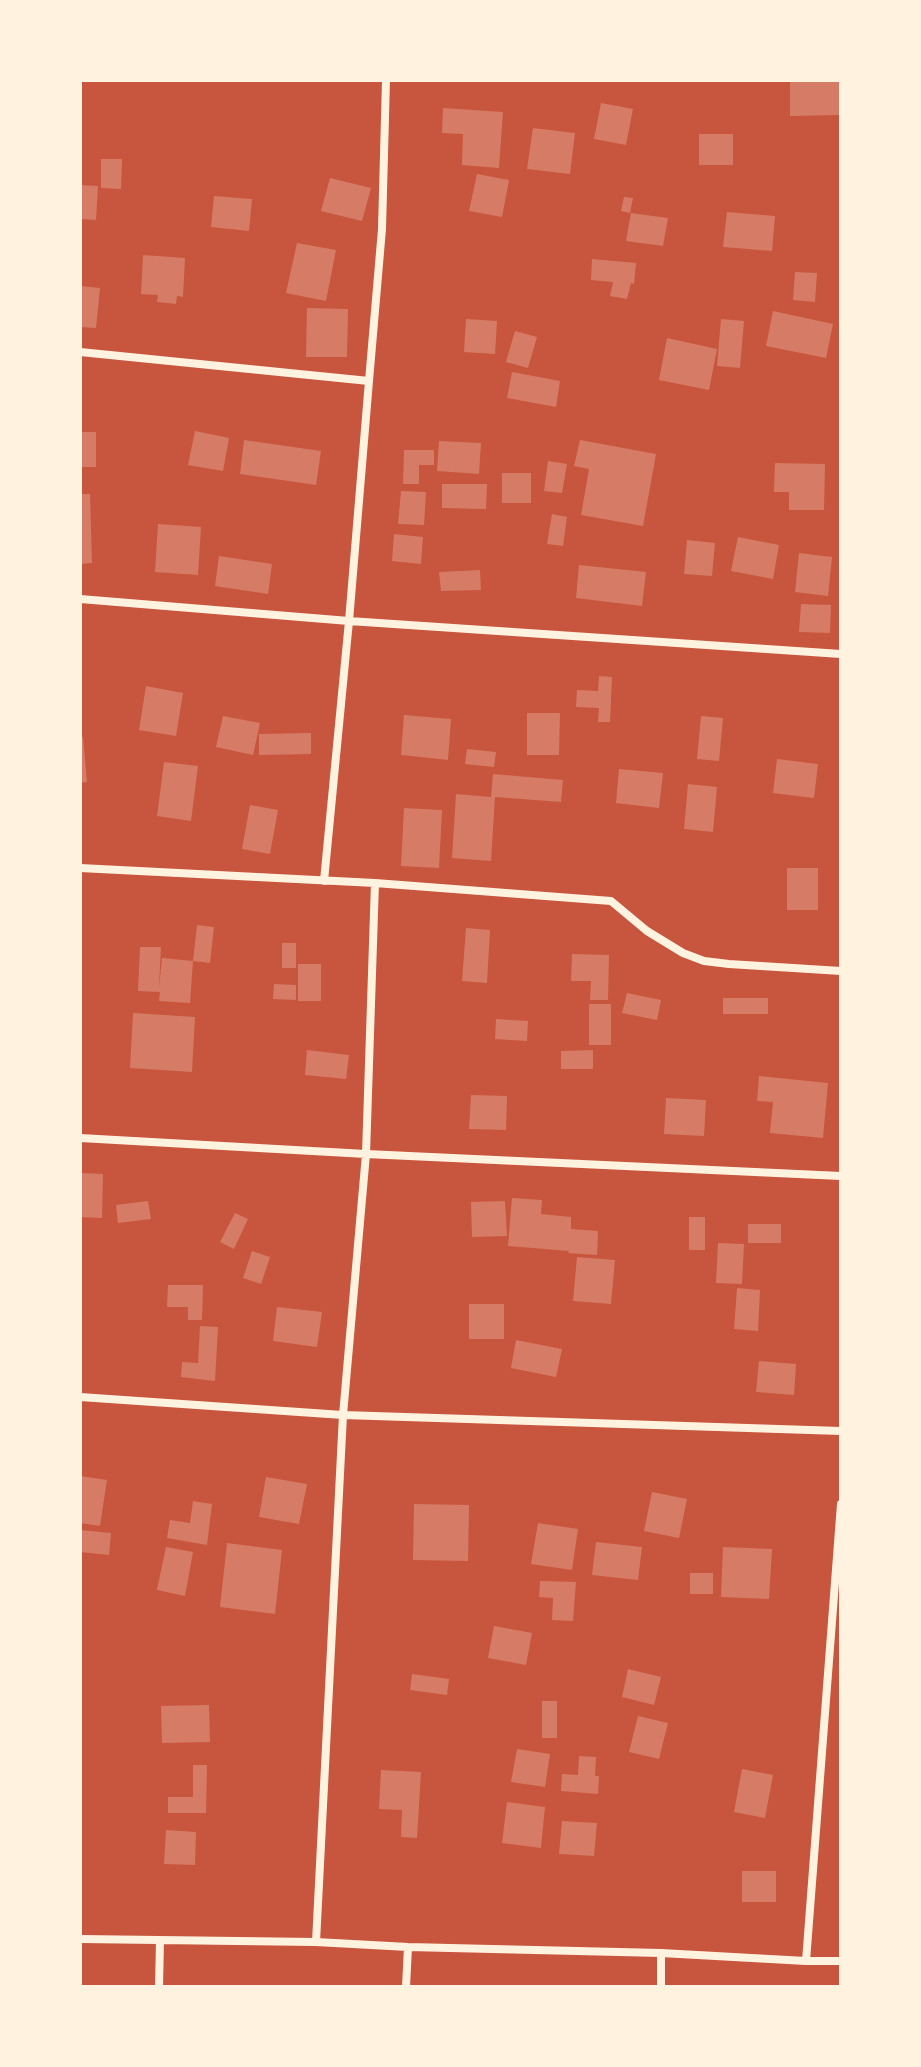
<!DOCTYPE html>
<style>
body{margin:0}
#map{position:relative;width:921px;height:2067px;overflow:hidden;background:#c8553d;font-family:"DejaVu Sans",sans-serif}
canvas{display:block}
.frame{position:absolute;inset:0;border:82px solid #fff3e0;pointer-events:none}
</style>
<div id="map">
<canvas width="921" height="2067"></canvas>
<div class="frame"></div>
</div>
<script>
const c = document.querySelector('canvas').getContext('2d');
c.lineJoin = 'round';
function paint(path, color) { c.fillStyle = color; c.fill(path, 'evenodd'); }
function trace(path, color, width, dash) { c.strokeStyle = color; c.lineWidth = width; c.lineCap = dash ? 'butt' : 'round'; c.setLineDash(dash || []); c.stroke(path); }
const building = new Path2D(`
 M 790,80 L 840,80 L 840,115 L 790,116 Z
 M 601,103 L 633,109 L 626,145 L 594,139 Z
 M 443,108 L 503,112 L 499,168 L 462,165 L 463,134 L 442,133 Z
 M 533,128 L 575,133 L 570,174 L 527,169 Z
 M 699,134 L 733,134 L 733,165 L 699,165 Z
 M 101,159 L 122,159 L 121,189 L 101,188 Z
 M 477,174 L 509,180 L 502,217 L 469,211 Z
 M 330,178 L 371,188 L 362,221 L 321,211 Z
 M 80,185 L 98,186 L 96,220 L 80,219 Z
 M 214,196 L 252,199 L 249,231 L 211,227 Z
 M 624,197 L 633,198 L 630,213 L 621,211 Z
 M 727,212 L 775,216 L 772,251 L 723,247 Z
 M 631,213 L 668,218 L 663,246 L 626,241 Z
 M 297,243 L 336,250 L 326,301 L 286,293 Z
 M 143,255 L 185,258 L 183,297 L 177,296 L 176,304 L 157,302 L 158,295 L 141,294 Z
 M 592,259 L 636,263 L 634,284 L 631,283 L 627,299 L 610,296 L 613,282 L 591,280 Z
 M 795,272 L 817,273 L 815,302 L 793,300 Z
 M 80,286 L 100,288 L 96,328 L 80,327 Z
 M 307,308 L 348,309 L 347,357 L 306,357 Z
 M 773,311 L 833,324 L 826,358 L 766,346 Z
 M 466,319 L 497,321 L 495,354 L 464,352 Z
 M 721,319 L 744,321 L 740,368 L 717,366 Z
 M 515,331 L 537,337 L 528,368 L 506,362 Z
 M 667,338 L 717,349 L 709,390 L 659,380 Z
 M 512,372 L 560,381 L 556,407 L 507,398 Z
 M 195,431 L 229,438 L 223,471 L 188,465 Z
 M 80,432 L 96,432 L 96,467 L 80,467 Z
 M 244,440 L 321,451 L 316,485 L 240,474 Z
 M 580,440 L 656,454 L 643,526 L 581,515 L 589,469 L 574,466 Z
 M 439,441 L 481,443 L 479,474 L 437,471 Z
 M 404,450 L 434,450 L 434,465 L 419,465 L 419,484 L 403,484 Z
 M 548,461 L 567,464 L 562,493 L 544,491 Z
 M 775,463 L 825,464 L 824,510 L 789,510 L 789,492 L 774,492 Z
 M 502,473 L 531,473 L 531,503 L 502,503 Z
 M 442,484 L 487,484 L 486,509 L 442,508 Z
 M 401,491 L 426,492 L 424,525 L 398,524 Z
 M 80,494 L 90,494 L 92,563 L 80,564 Z
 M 552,514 L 567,517 L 563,546 L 547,544 Z
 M 158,524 L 201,527 L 198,575 L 155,572 Z
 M 394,534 L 423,537 L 421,564 L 392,561 Z
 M 738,537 L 779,545 L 773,579 L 731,571 Z
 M 687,540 L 715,543 L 712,576 L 684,574 Z
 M 799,553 L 832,557 L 828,596 L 795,592 Z
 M 219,556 L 272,564 L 268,594 L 215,586 Z
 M 579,565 L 646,572 L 642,606 L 576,598 Z
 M 480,570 L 481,590 L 441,591 L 439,572 Z
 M 801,604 L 831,605 L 830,633 L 799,632 Z
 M 599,676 L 612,677 L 610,722 L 598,722 L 599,708 L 576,707 L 577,690 L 598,691 Z
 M 146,686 L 183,693 L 176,736 L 139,730 Z
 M 527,713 L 560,713 L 559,755 L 527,755 Z
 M 404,715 L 451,719 L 448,760 L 401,755 Z
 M 223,716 L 260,723 L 253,755 L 216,747 Z
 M 701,716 L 723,718 L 719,761 L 697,759 Z
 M 311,733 L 311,754 L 259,755 L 259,734 Z
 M 83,737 L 87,782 L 80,783 L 80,738 Z
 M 467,749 L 496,752 L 494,767 L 465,764 Z
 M 777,759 L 818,764 L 814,798 L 773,793 Z
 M 164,762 L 198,766 L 191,821 L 157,816 Z
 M 619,769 L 663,773 L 659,808 L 616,803 Z
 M 493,774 L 563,780 L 561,802 L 495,797 L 491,861 L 452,858 L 456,794 L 491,797 Z
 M 688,784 L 717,787 L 713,832 L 684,829 Z
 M 250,805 L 278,810 L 270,854 L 242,849 Z
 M 404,808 L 442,810 L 439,868 L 401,866 Z
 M 787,868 L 818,868 L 818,910 L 787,910 Z
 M 197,925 L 214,927 L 210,963 L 193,961 Z
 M 466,928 L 490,930 L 487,983 L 462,981 Z
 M 282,943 L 296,943 L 296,968 L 282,968 Z
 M 140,947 L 161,947 L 159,988 L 162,958 L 193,961 L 190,1003 L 159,1001 L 160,992 L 138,991 Z
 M 572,954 L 609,955 L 608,1000 L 590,1000 L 591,981 L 571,981 Z
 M 298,964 L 321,964 L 321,1001 L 298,1001 Z
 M 274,984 L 296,985 L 296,1000 L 273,999 Z
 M 627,993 L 661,1000 L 657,1020 L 622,1013 Z
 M 723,998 L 768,998 L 768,1014 L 723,1014 Z
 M 589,1004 L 611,1004 L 611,1045 L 589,1045 Z
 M 133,1013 L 195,1017 L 192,1072 L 130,1068 Z
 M 496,1019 L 528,1021 L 527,1041 L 495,1039 Z
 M 307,1050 L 349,1055 L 346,1079 L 305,1075 Z
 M 593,1050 L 593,1069 L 561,1069 L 561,1051 Z
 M 759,1076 L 828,1083 L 823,1138 L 770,1133 L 773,1102 L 757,1101 Z
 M 471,1095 L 507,1096 L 506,1130 L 469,1129 Z
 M 666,1098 L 706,1100 L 704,1136 L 664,1134 Z
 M 80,1173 L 103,1174 L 102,1218 L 80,1217 Z
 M 512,1198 L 542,1200 L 541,1214 L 571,1217 L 571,1229 L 598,1231 L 597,1255 L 568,1253 L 569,1251 L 508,1246 Z
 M 148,1201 L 151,1219 L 118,1223 L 116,1205 Z
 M 505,1201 L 507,1236 L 472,1237 L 471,1202 Z
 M 235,1213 L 248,1219 L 234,1249 L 220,1242 Z
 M 689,1217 L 705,1217 L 705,1250 L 689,1250 Z
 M 748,1224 L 781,1224 L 781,1243 L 748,1243 Z
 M 718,1243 L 744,1244 L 742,1284 L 716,1283 Z
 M 252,1251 L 270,1257 L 261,1284 L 243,1278 Z
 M 577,1257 L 615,1260 L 611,1304 L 573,1301 Z
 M 168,1285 L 203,1285 L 202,1320 L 188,1320 L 188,1307 L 167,1307 Z
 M 737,1288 L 760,1290 L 758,1331 L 734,1329 Z
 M 469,1304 L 504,1304 L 504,1339 L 469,1339 Z
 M 277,1307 L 322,1312 L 317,1347 L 273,1341 Z
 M 200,1326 L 218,1327 L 215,1381 L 181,1377 L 182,1362 L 198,1363 Z
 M 516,1340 L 562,1349 L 556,1377 L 511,1368 Z
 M 759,1361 L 796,1364 L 794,1395 L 756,1392 Z
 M 80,1476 L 107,1480 L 100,1526 L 80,1523 Z
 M 266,1477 L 307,1484 L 299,1524 L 259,1517 Z
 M 652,1492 L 687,1499 L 679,1538 L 644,1531 Z
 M 193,1501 L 212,1504 L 207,1545 L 167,1538 L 170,1520 L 190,1523 Z
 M 414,1504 L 469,1505 L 468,1561 L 413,1560 Z
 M 538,1523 L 578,1529 L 572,1570 L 531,1564 Z
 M 80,1530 L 111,1533 L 109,1555 L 80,1552 Z
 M 596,1542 L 642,1547 L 638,1580 L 592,1575 Z
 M 227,1543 L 282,1550 L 275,1614 L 220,1607 Z
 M 166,1547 L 193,1552 L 185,1596 L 157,1590 Z
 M 723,1547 L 772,1549 L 769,1599 L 721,1597 Z
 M 690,1573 L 713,1573 L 713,1594 L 690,1594 Z
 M 540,1581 L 576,1582 L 573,1621 L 552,1620 L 553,1598 L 539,1597 Z
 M 494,1626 L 532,1633 L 526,1665 L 488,1658 Z
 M 628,1669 L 661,1677 L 654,1705 L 622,1697 Z
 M 412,1674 L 449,1679 L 447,1695 L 410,1690 Z
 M 542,1701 L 557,1701 L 557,1738 L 542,1738 Z
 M 209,1705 L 210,1742 L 162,1743 L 161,1706 Z
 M 638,1716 L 668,1723 L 659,1759 L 629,1752 Z
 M 517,1749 L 550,1754 L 545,1787 L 511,1782 Z
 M 579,1756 L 596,1757 L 595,1776 L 599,1776 L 598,1794 L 561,1791 L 562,1774 L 578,1775 Z
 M 193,1765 L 207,1765 L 206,1813 L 168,1813 L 168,1797 L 193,1797 Z
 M 742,1769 L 773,1775 L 765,1818 L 734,1812 Z
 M 381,1770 L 421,1772 L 417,1838 L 401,1837 L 402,1810 L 379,1809 Z
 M 507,1802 L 545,1807 L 541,1848 L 502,1843 Z
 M 562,1821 L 597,1823 L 594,1856 L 559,1854 Z
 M 166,1830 L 196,1832 L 195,1865 L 164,1864 Z
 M 742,1871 L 776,1871 L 776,1902 L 742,1902 Z`);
const minor = new Path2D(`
 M 80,352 L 369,381 L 349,621 L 324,881
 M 369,381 L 382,229 L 386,80
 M 80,599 L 349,621 L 841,654
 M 80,868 L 375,883 L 611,901 L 647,931 L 683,953 L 704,961 L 729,964 L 841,971
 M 80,1138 L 366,1154 L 841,1176
 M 80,1397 L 343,1415 L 841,1431
 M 80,1939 L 316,1942 L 408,1947 L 661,1953 L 806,1961 L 841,1961
 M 316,1942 L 343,1415 L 366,1154 L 375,883
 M 806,1961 L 841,1504
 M 159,1987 L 160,1941
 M 406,1987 L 408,1947
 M 661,1987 L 661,1953`);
paint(building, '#d67c66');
trace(minor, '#fff3e0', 8);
</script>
